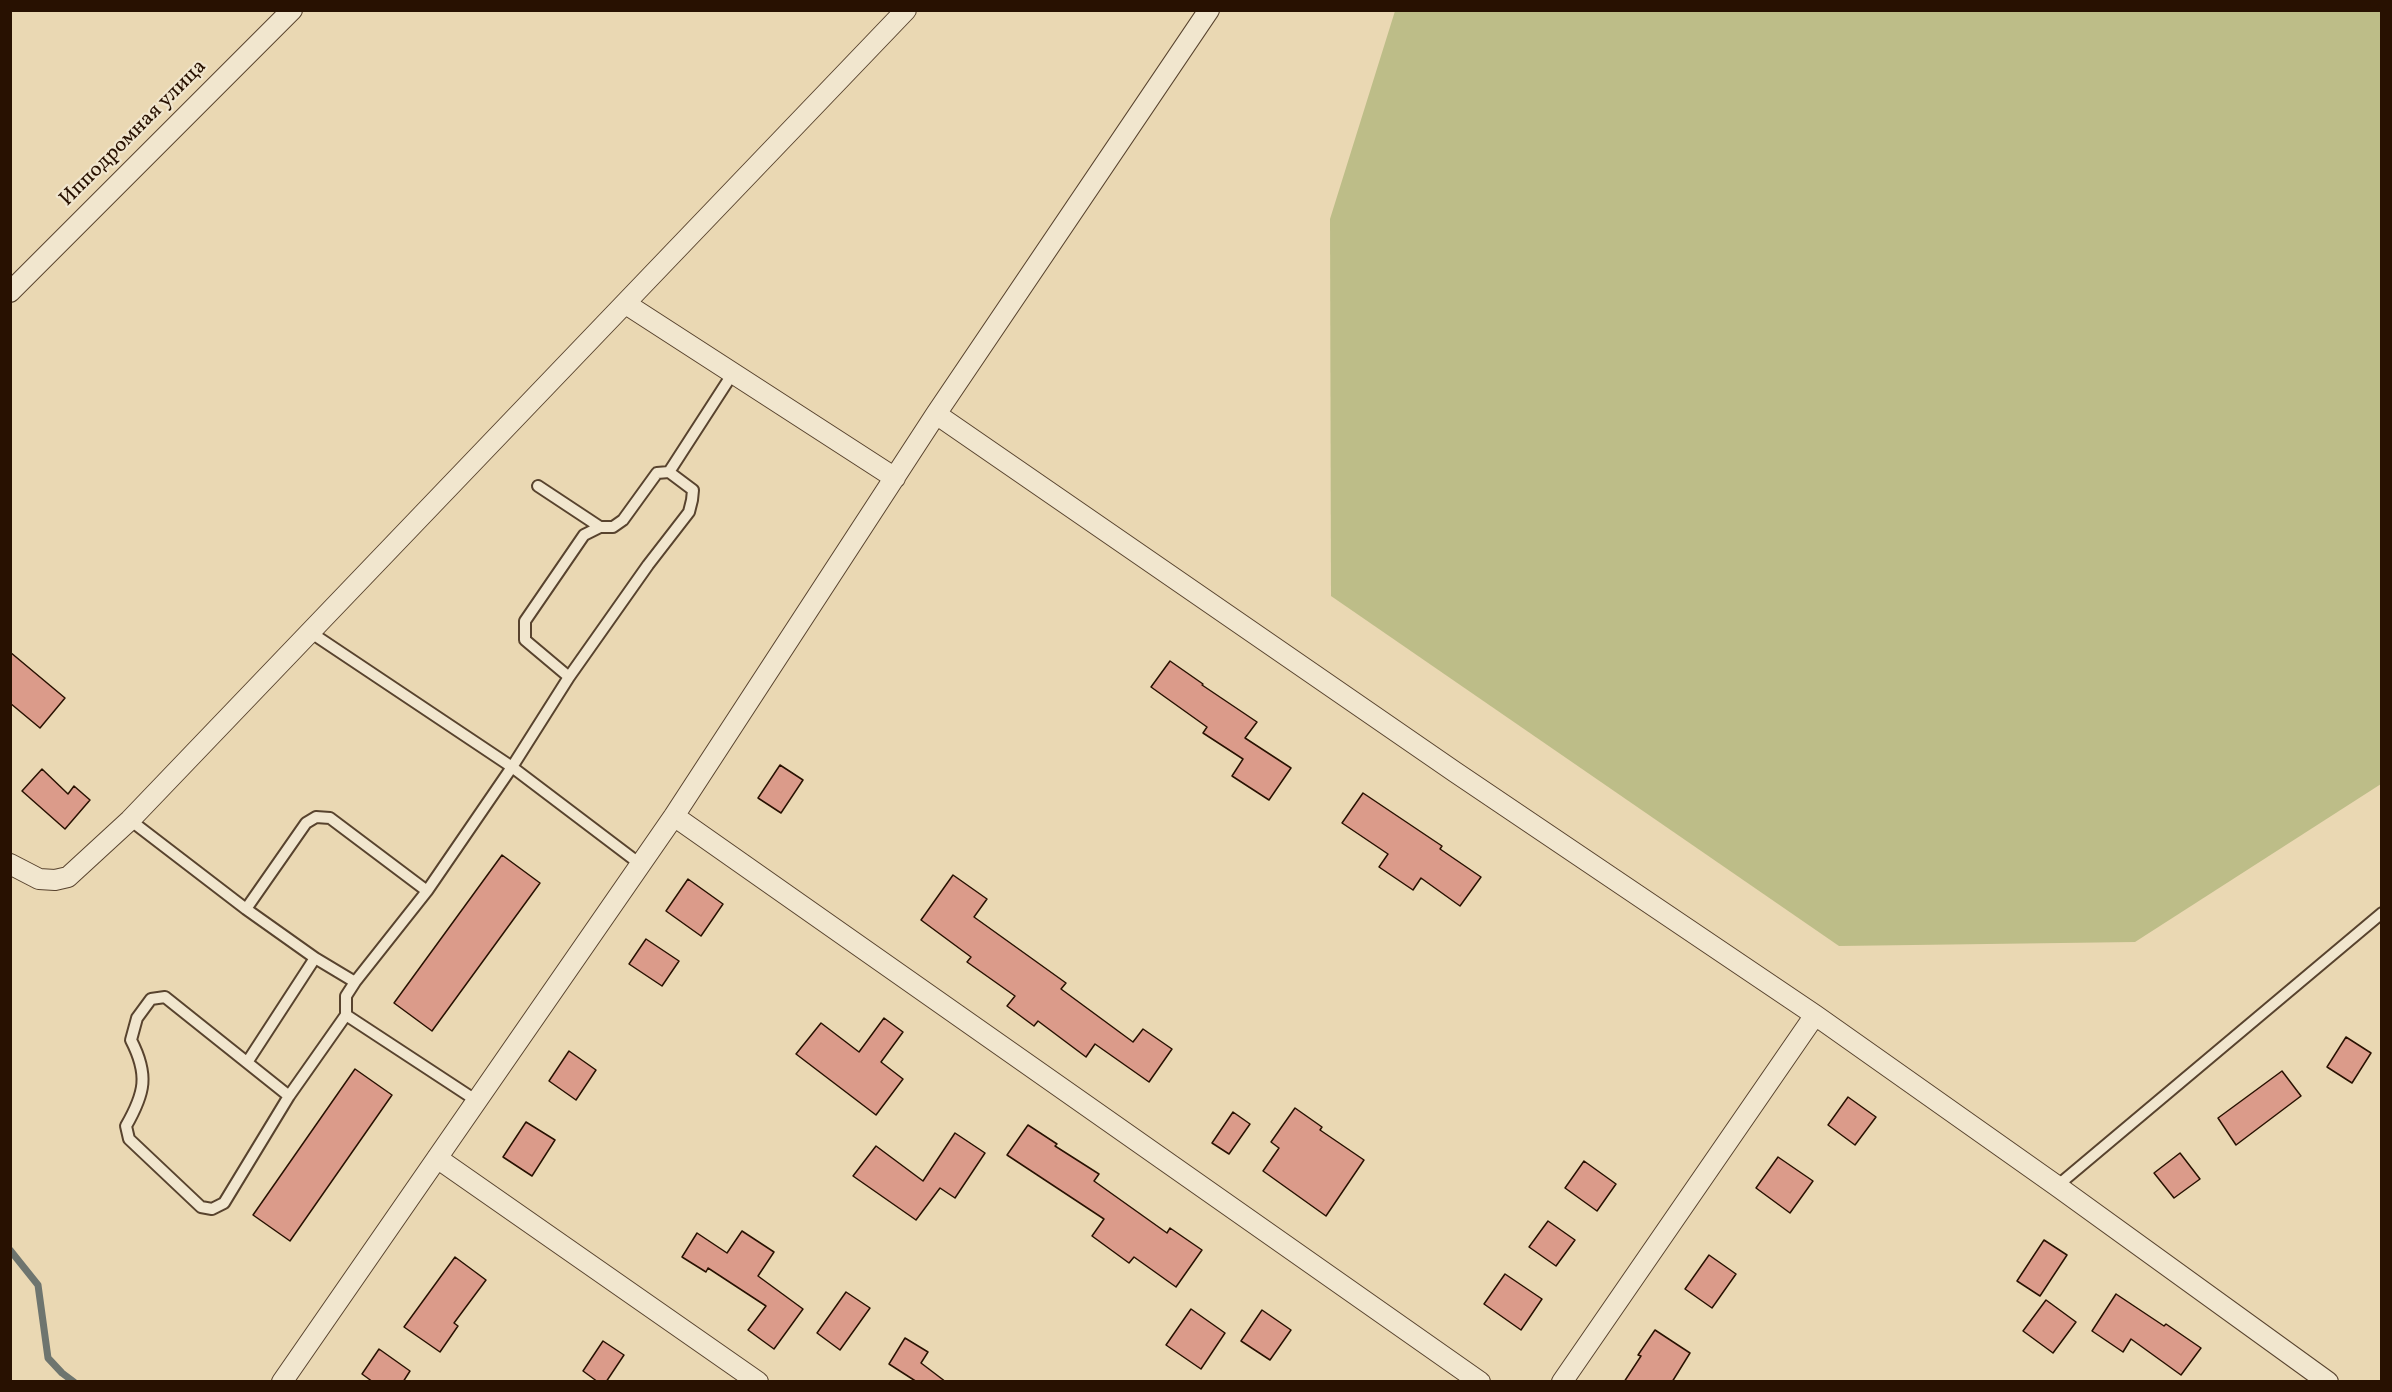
<!DOCTYPE html>
<meta charset="utf-8">
<style>
body{margin:0}
#map{position:relative;width:2392px;height:1392px;overflow:hidden;background:#ead8b3;font-family:Vollkorn,serif}
canvas{display:block}
.frame{position:absolute;inset:0;border:12px solid #281101;pointer-events:none}
</style>
<div id="map">
<canvas width="2392" height="1392"></canvas>
<div class="frame"></div>
</div>
<script>
const c = document.querySelector('canvas').getContext('2d');
c.lineJoin = 'round';
function paint(path, color) { c.fillStyle = color; c.fill(path, 'evenodd'); }
function trace(path, color, width, dash) { c.strokeStyle = color; c.lineWidth = width; c.lineCap = dash ? 'butt' : 'round'; c.setLineDash(dash || []); c.stroke(path); }
function drawText(font, color, halo, rows, align = 'center') {
  c.font = font + ' Vollkorn,serif'; c.lineWidth = 4.5; c.setLineDash([]); c.textBaseline = 'middle'; c.strokeStyle = halo; c.fillStyle = color; for (const [text, x, y, turn = 0] of rows) {
    c.save(); c.translate(x, y); c.rotate((+turn || 0) * Math.PI / 180); c.textAlign = isNaN(turn) ? turn : align; if (halo) c.strokeText(text, 0, 0); c.fillText(text, 0, 0); c.restore();
  }
}
const green = new Path2D(`
 M 1395,11 L 2381,11 L 2381,784 L 2135,942 L 1839,946 L 1331,596 L 1330,219 Z`);
const stream = new Path2D(`
 M 10,1250 L 38,1285 L 48,1358 L 62,1373 L 74,1382`);
const building = new Path2D(`
 M 10,652 L 65,698 L 40,728 L 10,703 Z
 M 1170,661 L 1203,684 L 1202,685 L 1257,722 L 1245,738 L 1291,768 L 1269,800 L 1232,776 L 1243,759 L 1203,733 L 1207,727 L 1151,687 Z
 M 780,765 L 803,780 L 781,813 L 758,798 Z
 M 42,769 L 68,794 L 74,786 L 90,800 L 65,829 L 22,791 Z
 M 1363,793 L 1442,846 L 1440,849 L 1481,877 L 1460,906 L 1421,878 L 1413,890 L 1379,867 L 1388,854 L 1342,823 Z
 M 502,855 L 540,883 L 432,1031 L 394,1003 Z
 M 953,875 L 987,899 L 974,917 L 1066,983 L 1061,989 L 1133,1042 L 1143,1029 L 1172,1049 L 1149,1082 L 1095,1044 L 1086,1057 L 1038,1021 L 1034,1026 L 1007,1006 L 1015,996 L 967,962 L 971,957 L 921,920 Z
 M 688,879 L 723,904 L 701,936 L 666,911 Z
 M 646,939 L 679,961 L 662,986 L 629,964 Z
 M 884,1018 L 903,1032 L 881,1062 L 903,1079 L 876,1115 L 796,1054 L 821,1023 L 859,1052 Z
 M 2346,1037 L 2371,1053 L 2352,1083 L 2327,1067 Z
 M 569,1051 L 596,1070 L 576,1100 L 549,1081 Z
 M 355,1069 L 392,1095 L 290,1241 L 253,1215 Z
 M 2282,1071 L 2301,1096 L 2236,1145 L 2218,1118 Z
 M 1848,1097 L 1876,1117 L 1855,1145 L 1828,1125 Z
 M 1295,1108 L 1322,1127 L 1320,1130 L 1364,1160 L 1326,1216 L 1263,1171 L 1279,1148 L 1271,1142 Z
 M 1233,1112 L 1250,1124 L 1229,1154 L 1212,1143 Z
 M 526,1122 L 555,1140 L 532,1176 L 503,1157 Z
 M 1028,1125 L 1057,1144 L 1055,1146 L 1099,1174 L 1094,1181 L 1167,1233 L 1170,1228 L 1202,1250 L 1176,1287 L 1134,1257 L 1129,1263 L 1092,1236 L 1104,1219 L 1007,1155 Z
 M 955,1133 L 985,1153 L 955,1198 L 940,1188 L 916,1220 L 853,1176 L 876,1146 L 923,1181 Z
 M 2180,1153 L 2200,1179 L 2174,1198 L 2154,1173 Z
 M 1778,1157 L 1813,1181 L 1790,1213 L 1756,1188 Z
 M 1584,1161 L 1616,1184 L 1597,1211 L 1565,1188 Z
 M 1548,1221 L 1575,1240 L 1556,1266 L 1529,1247 Z
 M 742,1231 L 774,1252 L 758,1276 L 803,1309 L 774,1349 L 748,1330 L 766,1306 L 708,1268 L 706,1272 L 682,1257 L 697,1233 L 727,1253 Z
 M 2044,1240 L 2067,1255 L 2040,1296 L 2017,1281 Z
 M 1709,1255 L 1736,1274 L 1712,1308 L 1685,1289 Z
 M 455,1257 L 486,1280 L 454,1323 L 458,1326 L 440,1352 L 404,1327 Z
 M 1505,1274 L 1542,1299 L 1521,1330 L 1484,1304 Z
 M 846,1292 L 870,1308 L 840,1350 L 817,1333 Z
 M 2116,1294 L 2164,1326 L 2166,1324 L 2201,1348 L 2181,1375 L 2131,1339 L 2123,1352 L 2092,1331 Z
 M 2046,1300 L 2076,1322 L 2053,1353 L 2023,1331 Z
 M 1191,1309 L 1225,1333 L 1201,1369 L 1166,1345 Z
 M 1262,1310 L 1291,1330 L 1270,1360 L 1241,1341 Z
 M 1655,1330 L 1690,1353 L 1672,1382 L 1624,1382 L 1641,1356 L 1638,1355 Z
 M 905,1338 L 928,1352 L 921,1363 L 946,1382 L 917,1382 L 889,1364 Z
 M 603,1341 L 624,1355 L 606,1382 L 598,1382 L 583,1371 Z
 M 379,1349 L 410,1371 L 403,1382 L 373,1382 L 362,1374 Z`);
const service = new Path2D(`
 M 538,486 L 600,527
 M 310,632 L 512,767 L 640,864
 M 569,677 L 525,640 L 525,621 L 584,535 L 600,527 L 613,527 L 623,520 L 657,473 L 669,472
 M 130,820 L 246,909 L 315,958 L 248,1061
 M 246,909 L 306,823 L 316,817 L 330,818 L 427,891
 M 315,958 L 355,982
 M 346,1015 L 346,996 L 355,982 L 427,891 L 512,767 L 569,677 L 648,565 L 689,512 L 692,500 L 693,490 L 669,472 L 733,373
 M 289,1096 L 165,997 L 151,999 L 137,1018 L 131,1040 C 149,1075 145,1093 126,1126 L 129,1139 L 201,1207 L 212,1209 L 224,1203 L 289,1096 L 346,1015 L 477,1101
 M 2057,1186 L 2382,913`);
const minor = new Path2D(`
 M 10,292 L 292,10
 M 626,304 L 895,478
 M 936,414 L 1455,772 L 1815,1015 L 2057,1186 L 2328,1382
 M 674,816 L 1480,1382
 M 10,864 L 39,879 L 55,880 L 68,877 L 130,820 L 906,10
 M 437,1158 L 758,1382
 M 282,1382 L 674,816 L 936,414 L 1209,10
 M 1562,1382 L 1815,1015`);
const streetNames = [
 ["Ипподромная улица",134,134,-45]
];
paint(green, '#bdbd88');
trace(stream, '#6e756f', 7);
paint(building, '#db9b8a');
trace(building, '#281101', 1.5);
trace(service, '#58432e', 14);
trace(minor, '#58432e', 22);
trace(service, '#f1e6ce', 10);
trace(minor, '#f1e6ce', 20);
drawText('21px', '#281101', '#f1e6ce', streetNames);
</script>
